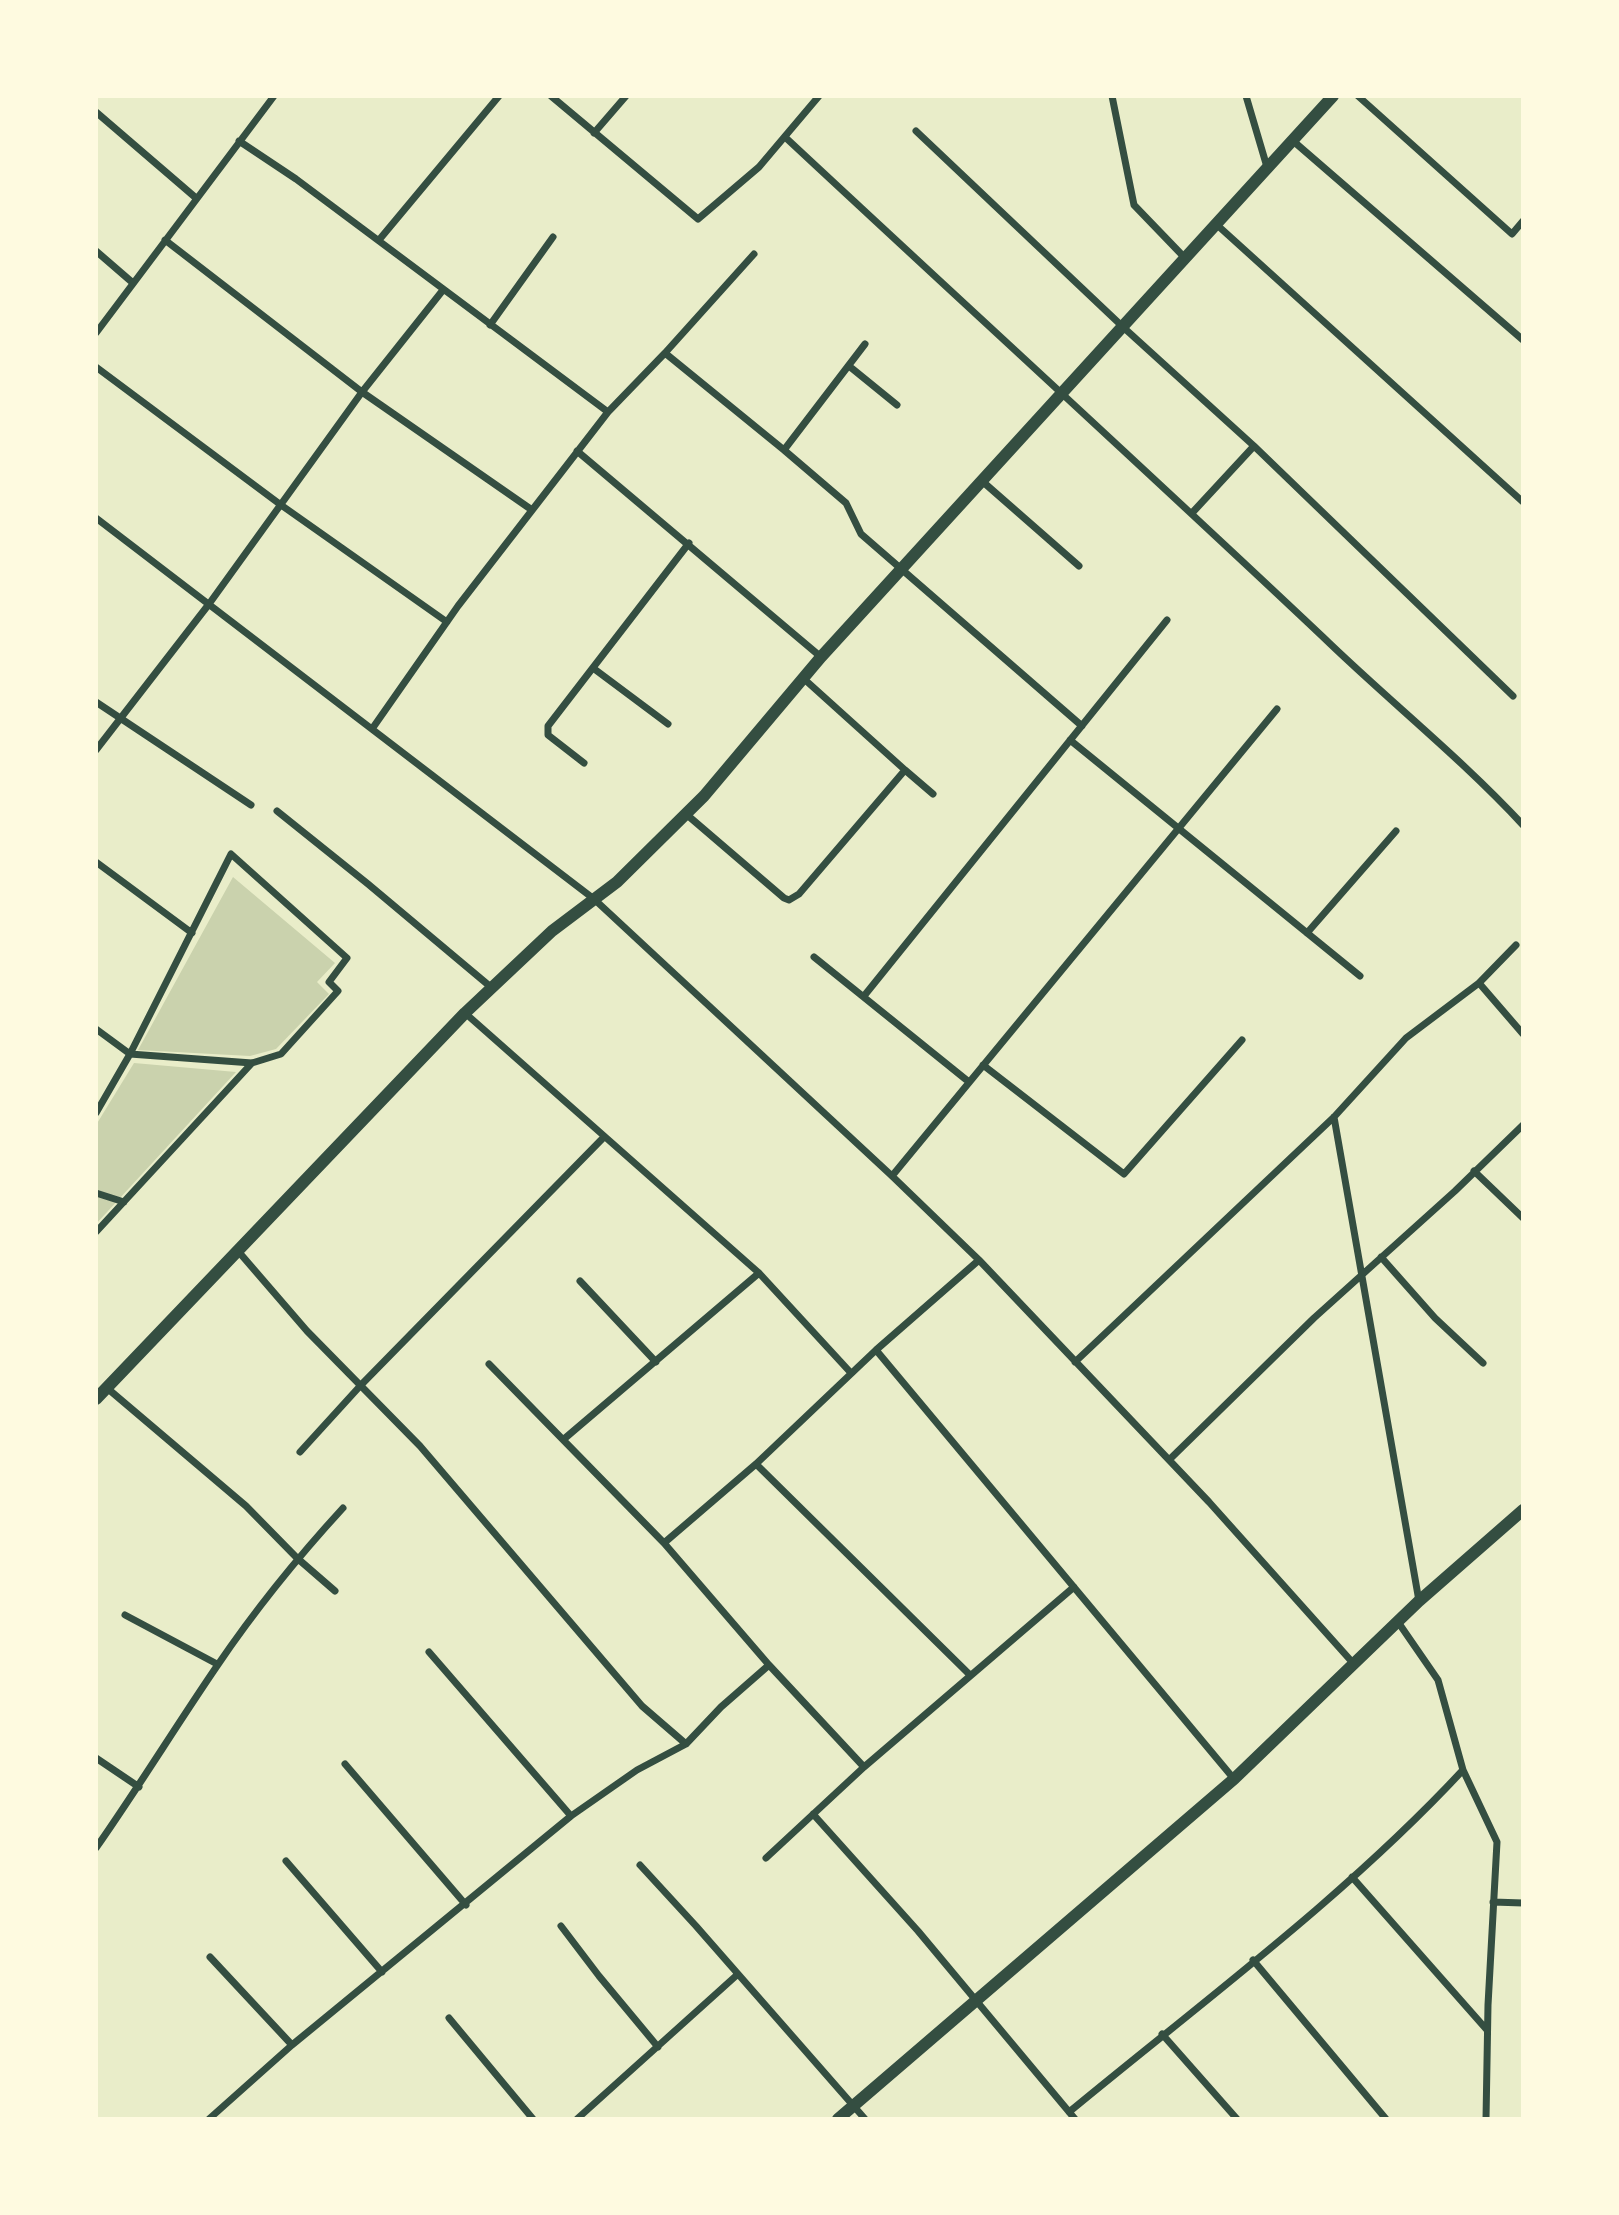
<!DOCTYPE html>
<style>
body{margin:0}
#map{position:relative;width:1619px;height:2215px;overflow:hidden;background:#e9edc9;font-family:"Roboto Condensed",sans-serif}
canvas{display:block}
.frame{position:absolute;inset:0;border:98px solid #fefae0;pointer-events:none}
</style>
<div id="map">
<canvas width="1619" height="2215"></canvas>
<div class="frame"></div>
</div>
<script>
const c = document.querySelector('canvas').getContext('2d');
c.lineJoin = 'round';
function paint(path, color) { c.fillStyle = color; c.fill(path, 'evenodd'); }
function trace(path, color, width, dash) { c.strokeStyle = color; c.lineWidth = width; c.lineCap = dash ? 'butt' : 'round'; c.setLineDash(dash || []); c.stroke(path); }
const green = new Path2D(`
 M 233,877 L 335,963 L 317,982 L 329,994 L 276,1049 L 250,1056 L 138,1050 Z
 M 134,1063 L 236,1072 L 96,1224 L 96,1125 Z`);
const minor = new Path2D(`
 M 551,96 L 698,219 L 759,167 L 819,96
 M 1112,96 L 1134,205 L 1185,258
 M 1246,96 L 1267,167
 M 1358,96 L 1512,234 L 1523,221
 M 96,112 L 196,198
 M 916,131 L 1123,327 L 1254,446 L 1513,696
 M 594,133 L 626,96
 M 785,137 C 964,304 1145,469 1323,637 C 1389,701 1461,758 1523,825
 M 1292,140 L 1523,340
 M 239,141 L 296,179 L 608,412 L 665,353 L 784,450 L 865,344
 M 1216,224 L 1523,502
 M 165,240 L 362,392 L 532,510
 M 379,240 L 499,96
 M 96,251 L 133,283
 M 490,325 L 553,237
 M 96,333 L 274,96
 M 665,353 L 754,254
 M 849,366 L 897,405
 M 96,367 L 281,505 L 447,622
 M 784,450 L 846,503 L 861,534 L 1082,726
 M 577,451 L 821,657
 M 982,481 L 1079,566
 M 1192,513 L 1254,446
 M 96,518 L 594,899 L 892,1176 L 979,1260 L 1209,1502 L 1353,1663
 M 593,668 L 668,724
 M 96,702 L 251,805
 M 372,729 L 458,606 L 608,412
 M 1070,740 L 1360,976
 M 96,750 L 209,604 L 362,392 L 443,290
 M 584,763 L 548,735 L 548,726 L 689,543
 M 905,770 L 933,794
 M 277,811 L 368,884 L 492,988
 M 686,814 L 784,898 L 789,900 L 799,894 L 905,770 L 803,678
 M 96,862 L 192,933
 M 1307,933 L 1396,831
 M 814,957 L 969,1082
 M 1479,983 L 1516,945
 M 864,996 L 1167,620
 M 465,1013 L 759,1273 L 851,1373
 M 96,1029 L 130,1054 L 252,1063 L 281,1054 L 338,991 L 329,982 L 347,958 L 231,854 L 130,1054 L 96,1113
 M 983,1065 L 1124,1174 L 1242,1040
 M 1334,1117 L 1419,1601
 M 1474,1171 L 1523,1218
 M 892,1176 L 1277,709
 M 96,1193 L 124,1202
 M 96,1232 L 252,1063
 M 238,1251 L 307,1331 L 420,1446 L 642,1706 L 686,1744
 M 1381,1257 L 1435,1318 L 1483,1363
 M 580,1281 L 656,1362
 M 876,1350 L 1234,1779
 M 1075,1362 L 1334,1117 L 1406,1038 L 1479,983 L 1523,1034
 M 489,1364 L 664,1543 L 769,1665 L 864,1767
 M 107,1388 L 246,1506 L 297,1558 L 335,1591
 M 564,1439 L 759,1273
 M 300,1452 L 361,1385 L 604,1137
 M 1169,1460 L 1314,1318 L 1455,1191 L 1523,1125
 M 756,1464 L 970,1675
 M 664,1543 L 756,1464 L 876,1350 L 979,1260
 M 125,1615 L 217,1664
 M 429,1652 L 571,1816
 M 96,1758 L 139,1787
 M 345,1764 L 466,1905
 M 1463,1770 L 1497,1842 L 1488,2005 L 1486,2119
 M 813,1814 L 918,1931 L 1075,2119
 M 96,1848 C 138,1788 176,1726 217,1666 C 255,1610 298,1557 343,1508
 M 766,1858 L 864,1767 L 1074,1587
 M 286,1861 L 382,1972
 M 640,1865 L 696,1926 L 865,2119
 M 1352,1877 L 1487,2030
 M 1493,1902 L 1523,1903
 M 561,1926 L 599,1976 L 658,2047
 M 210,1957 L 292,2045
 M 1253,1960 L 1386,2119
 M 449,2018 L 533,2119
 M 1162,2034 L 1237,2119
 M 1069,2112 C 1202,2002 1346,1896 1463,1770 L 1438,1680 L 1398,1622
 M 209,2119 L 292,2045 L 571,1816 L 637,1770 L 686,1744 L 721,1707 L 769,1665
 M 577,2119 L 738,1974`);
const tertiary = new Path2D(`
 M 96,1399 L 465,1013 L 552,931 L 617,882 L 704,796 L 821,657 L 1333,96
 M 838,2119 L 1234,1779 L 1419,1601 L 1523,1510`);
paint(green, '#cad2ad');
trace(minor, '#344e41', 7);
trace(tertiary, '#344e41', 12);
</script>
